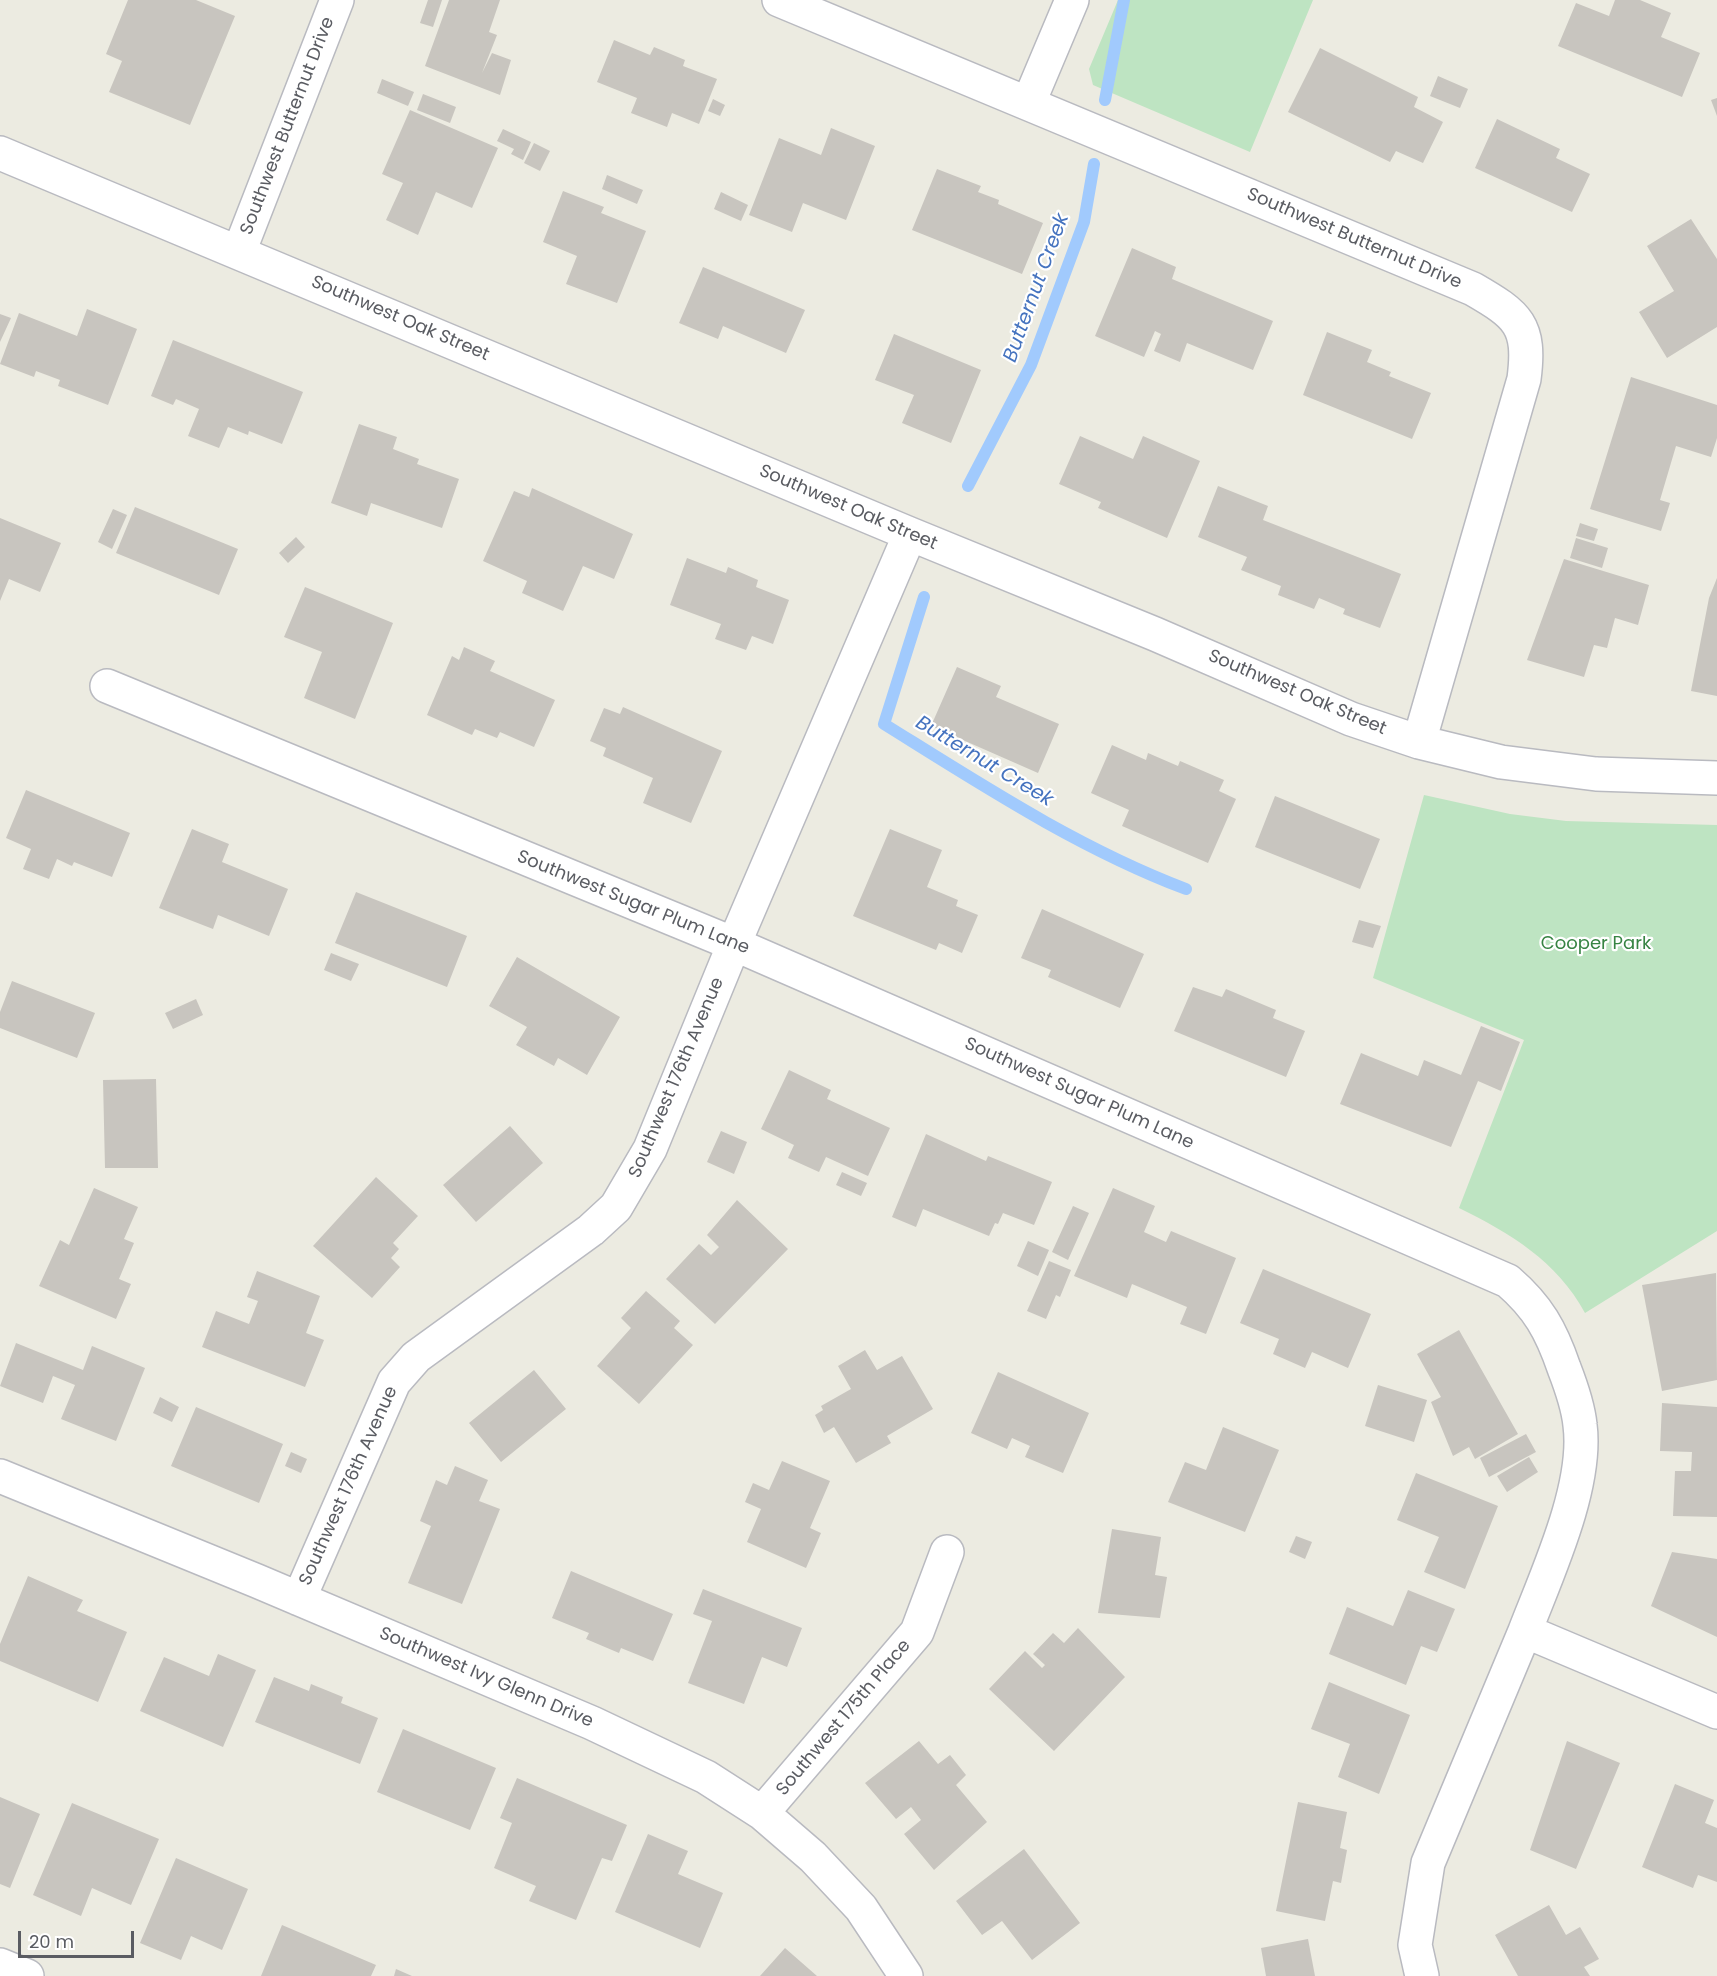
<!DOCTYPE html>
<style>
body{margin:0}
#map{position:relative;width:1717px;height:1976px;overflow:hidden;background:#ecebe1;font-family:Poppins,sans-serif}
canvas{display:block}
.scale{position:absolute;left:18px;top:1931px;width:116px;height:27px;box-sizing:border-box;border:3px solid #5a5c62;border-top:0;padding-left:8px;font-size:18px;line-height:21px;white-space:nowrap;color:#5a5c62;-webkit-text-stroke:4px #fff;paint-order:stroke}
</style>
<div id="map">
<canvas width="1717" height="1976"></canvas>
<div class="scale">20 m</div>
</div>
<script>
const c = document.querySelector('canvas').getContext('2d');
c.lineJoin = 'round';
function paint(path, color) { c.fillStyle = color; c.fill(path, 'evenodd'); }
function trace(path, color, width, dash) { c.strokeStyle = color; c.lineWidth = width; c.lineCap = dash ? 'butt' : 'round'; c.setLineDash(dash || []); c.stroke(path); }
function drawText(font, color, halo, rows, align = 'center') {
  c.font = font + ' Poppins,sans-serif'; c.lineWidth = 4.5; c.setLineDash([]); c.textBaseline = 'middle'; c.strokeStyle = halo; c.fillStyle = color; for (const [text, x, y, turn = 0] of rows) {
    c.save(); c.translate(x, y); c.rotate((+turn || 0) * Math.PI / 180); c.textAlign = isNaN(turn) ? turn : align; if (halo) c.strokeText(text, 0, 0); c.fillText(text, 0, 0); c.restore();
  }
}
const green = new Path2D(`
 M 1118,0 L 1313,0 L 1250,152 L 1093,85 L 1089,69 Z
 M 1424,795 L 1510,814 L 1566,821 L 1717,825 L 1717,1231 L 1585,1313 C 1557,1261 1510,1233 1459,1208 L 1524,1040 L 1373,978 Z`);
const stream = new Path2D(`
 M 1105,100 L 1124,0
 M 968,486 L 1031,365 L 1084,222 L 1094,164
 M 924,597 L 884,724 C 982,785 1078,848 1186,889`);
const building = new Path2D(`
 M 128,0 L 196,0 L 235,16 L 190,125 L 109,92 L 122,61 L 106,54 Z
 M 428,0 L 442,0 L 433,27 L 420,23 Z
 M 449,0 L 500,0 L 489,32 L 497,35 L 482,73 L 492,53 L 511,60 L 500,95 L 425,66 Z
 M 1615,0 L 1640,0 L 1671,13 L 1661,37 L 1700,53 L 1682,97 L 1558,46 L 1576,3 L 1609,16 Z
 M 614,40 L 650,55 L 654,47 L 685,60 L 683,66 L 717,79 L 699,124 L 672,113 L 667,127 L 631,113 L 637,98 L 597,82 Z
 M 1320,48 L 1418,97 L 1414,107 L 1443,122 L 1423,163 L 1396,151 L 1390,162 L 1288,112 Z
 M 1438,76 L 1468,89 L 1460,108 L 1430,96 Z
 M 382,79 L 414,92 L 408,106 L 377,93 Z
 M 423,94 L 456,107 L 450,123 L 417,110 Z
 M 1717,98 L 1717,116 L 1711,100 Z
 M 713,99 L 725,105 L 720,116 L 708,111 Z
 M 410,110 L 498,148 L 472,208 L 436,192 L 418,235 L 386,220 L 403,183 L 382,174 Z
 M 1497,119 L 1560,149 L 1556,158 L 1590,174 L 1572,212 L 1475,168 Z
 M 831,128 L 875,146 L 846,220 L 803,203 L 792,232 L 749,215 L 779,138 L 821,155 Z
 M 503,129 L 531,142 L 523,160 L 511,154 L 514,149 L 497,141 Z
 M 534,143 L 550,151 L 540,171 L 524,163 Z
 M 937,169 L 981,186 L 978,192 L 999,200 L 998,204 L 1043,223 L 1022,274 L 912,230 Z
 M 607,175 L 643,190 L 637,204 L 602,189 Z
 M 563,191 L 604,207 L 601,213 L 646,231 L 617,303 L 566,284 L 577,256 L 543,242 Z
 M 721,192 L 748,205 L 741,221 L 714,209 Z
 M 1691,219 L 1717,259 L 1717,327 L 1667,358 L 1639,312 L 1674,291 L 1647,246 Z
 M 1132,248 L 1176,267 L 1172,279 L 1273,321 L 1253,370 L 1187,343 L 1180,362 L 1154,351 L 1161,334 L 1155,331 L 1144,357 L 1095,336 Z
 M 703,267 L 805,310 L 786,353 L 723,326 L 718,339 L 679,323 Z
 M 87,309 L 137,329 L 108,405 L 58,386 L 60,380 L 36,371 L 34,377 L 0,364 L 19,313 L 77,336 Z
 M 0,314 L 11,318 L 0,342 Z
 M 1327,332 L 1372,350 L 1367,362 L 1391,372 L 1389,376 L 1431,393 L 1412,439 L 1303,395 Z
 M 894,334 L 981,370 L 951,443 L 902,423 L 914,395 L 875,380 Z
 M 173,340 L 303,392 L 282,444 L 249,431 L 248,435 L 228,427 L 219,448 L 188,436 L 199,409 L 176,399 L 173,405 L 151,396 Z
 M 1631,377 L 1717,405 L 1717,438 L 1711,457 L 1676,446 L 1660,500 L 1670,503 L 1661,531 L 1590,509 Z
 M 359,424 L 397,437 L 393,449 L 419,459 L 417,464 L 459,479 L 442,528 L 371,503 L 367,516 L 331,503 Z
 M 1080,436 L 1133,459 L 1143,436 L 1200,461 L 1167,538 L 1098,508 L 1101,502 L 1059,484 Z
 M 1218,486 L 1268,506 L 1263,520 L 1401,574 L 1380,628 L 1343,614 L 1345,609 L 1319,598 L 1314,609 L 1278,595 L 1281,586 L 1241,570 L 1247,557 L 1198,537 Z
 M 532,488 L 633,534 L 614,579 L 583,566 L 563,611 L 522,593 L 527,581 L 483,561 L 514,491 L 529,497 Z
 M 135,507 L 238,549 L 219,595 L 116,553 Z
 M 113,509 L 127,515 L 112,549 L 98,542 Z
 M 0,518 L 61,543 L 40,592 L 9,579 L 0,601 Z
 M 1580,523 L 1598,529 L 1594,541 L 1576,536 Z
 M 296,537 L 305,547 L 288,563 L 279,553 Z
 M 1576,538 L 1608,548 L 1602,568 L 1570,558 Z
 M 687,558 L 726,573 L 728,567 L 758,580 L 756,587 L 789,600 L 773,644 L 752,636 L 746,650 L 715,639 L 721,624 L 670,605 Z
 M 1564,559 L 1649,585 L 1638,625 L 1615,618 L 1607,648 L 1594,645 L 1584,677 L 1527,660 Z
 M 1717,578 L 1717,696 L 1691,691 L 1709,598 Z
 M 305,587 L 393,623 L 355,719 L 304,698 L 322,652 L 284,637 Z
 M 464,647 L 495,661 L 490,671 L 555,700 L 534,747 L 500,732 L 497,738 L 475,729 L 472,735 L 427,715 L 452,656 L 459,660 Z
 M 957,667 L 1001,686 L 996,697 L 1059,724 L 1038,773 L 931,726 Z
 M 623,707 L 722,751 L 691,823 L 643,803 L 653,778 L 603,756 L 606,748 L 590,741 L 604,708 L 620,714 Z
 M 1112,745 L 1146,760 L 1148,753 L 1178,766 L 1180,761 L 1224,780 L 1219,791 L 1236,799 L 1208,863 L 1122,826 L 1129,810 L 1091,793 Z
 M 26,790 L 130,833 L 112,877 L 74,862 L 72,866 L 57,859 L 49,879 L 23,869 L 31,849 L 6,838 Z
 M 1275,796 L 1380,839 L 1360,889 L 1255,847 Z
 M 192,829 L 229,844 L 222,862 L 288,889 L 269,936 L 218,915 L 213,929 L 159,908 Z
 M 890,829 L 942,850 L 927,887 L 958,900 L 956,906 L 978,915 L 962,953 L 939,943 L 936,950 L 853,916 Z
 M 356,892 L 467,936 L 447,987 L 335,943 Z
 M 1042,909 L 1144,954 L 1120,1008 L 1048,977 L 1051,970 L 1021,958 Z
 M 1359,920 L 1381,926 L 1373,948 L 1352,942 Z
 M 331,953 L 359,964 L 351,981 L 324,970 Z
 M 517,957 L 620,1017 L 587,1075 L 558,1058 L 554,1066 L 516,1045 L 527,1027 L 489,1006 Z
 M 12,981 L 95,1013 L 77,1058 L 0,1028 L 0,1012 Z
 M 1193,987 L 1222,997 L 1226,989 L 1276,1010 L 1273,1018 L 1305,1031 L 1286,1077 L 1174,1031 Z
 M 196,999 L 203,1015 L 173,1029 L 165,1013 Z
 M 1481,1026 L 1520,1042 L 1501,1091 L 1478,1081 L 1451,1147 L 1340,1104 L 1361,1053 L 1418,1076 L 1424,1060 L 1461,1075 Z
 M 789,1070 L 831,1090 L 827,1099 L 890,1128 L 868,1176 L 826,1157 L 819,1172 L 788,1158 L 794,1145 L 761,1129 Z
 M 156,1079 L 158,1168 L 105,1168 L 103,1080 Z
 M 510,1126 L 543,1163 L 476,1222 L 443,1185 Z
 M 721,1131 L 747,1142 L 734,1174 L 707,1162 Z
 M 926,1134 L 986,1161 L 988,1156 L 1052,1182 L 1034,1225 L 1003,1213 L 998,1224 L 995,1223 L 989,1236 L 923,1209 L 916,1227 L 892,1217 Z
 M 842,1172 L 867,1183 L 861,1196 L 836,1185 Z
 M 376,1177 L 418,1216 L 393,1243 L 399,1249 L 391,1258 L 400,1267 L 372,1298 L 313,1246 Z
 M 94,1188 L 138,1207 L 124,1239 L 134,1243 L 119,1279 L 131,1284 L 116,1319 L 39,1286 L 60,1240 L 69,1245 Z
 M 1113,1188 L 1155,1206 L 1144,1232 L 1166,1242 L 1171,1231 L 1236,1258 L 1206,1334 L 1180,1324 L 1187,1307 L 1132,1284 L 1127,1298 L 1074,1276 Z
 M 737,1200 L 788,1249 L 715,1324 L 666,1279 L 699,1244 L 711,1255 L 719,1247 L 707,1235 Z
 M 1073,1206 L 1089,1213 L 1068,1260 L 1052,1252 Z
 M 1028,1241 L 1049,1250 L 1038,1276 L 1017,1266 Z
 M 1049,1261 L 1071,1270 L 1060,1297 L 1056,1295 L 1046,1319 L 1027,1311 Z
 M 1263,1269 L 1371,1314 L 1348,1368 L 1312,1352 L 1305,1368 L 1273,1354 L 1279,1339 L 1240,1323 Z
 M 257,1271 L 320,1296 L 306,1333 L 324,1340 L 305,1387 L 202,1347 L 216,1311 L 249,1324 L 258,1301 L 247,1297 Z
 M 1716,1273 L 1717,1380 L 1662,1391 L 1642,1285 Z
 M 646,1291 L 680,1321 L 674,1328 L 693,1345 L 639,1404 L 597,1366 L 631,1328 L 621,1318 Z
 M 1459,1330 L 1518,1434 L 1475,1459 L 1469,1447 L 1453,1456 L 1431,1402 L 1441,1397 L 1417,1354 Z
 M 16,1343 L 83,1370 L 92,1346 L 145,1368 L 116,1441 L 61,1419 L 75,1385 L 53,1376 L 43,1403 L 0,1386 Z
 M 865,1350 L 877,1370 L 902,1356 L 933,1409 L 887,1436 L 891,1443 L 856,1463 L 834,1427 L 824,1433 L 815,1415 L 823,1410 L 821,1406 L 851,1389 L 838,1366 Z
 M 534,1370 L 566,1409 L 501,1462 L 469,1423 Z
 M 998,1372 L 1089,1413 L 1063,1473 L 1025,1457 L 1030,1446 L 1012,1438 L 1007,1449 L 971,1433 Z
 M 1378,1385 L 1427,1400 L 1414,1442 L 1365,1426 Z
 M 160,1397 L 179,1407 L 172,1422 L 153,1413 Z
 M 1662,1403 L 1717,1407 L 1717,1517 L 1673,1516 L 1675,1471 L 1691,1471 L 1692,1452 L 1660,1451 Z
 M 196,1407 L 283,1444 L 259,1503 L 171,1466 Z
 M 1223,1427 L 1279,1450 L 1245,1532 L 1168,1502 L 1185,1462 L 1206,1470 Z
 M 1526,1434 L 1536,1452 L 1489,1477 L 1480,1458 Z
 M 291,1452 L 307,1459 L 301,1473 L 285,1466 Z
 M 1529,1457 L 1538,1472 L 1507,1492 L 1497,1476 Z
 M 782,1461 L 830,1481 L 810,1528 L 821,1533 L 806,1568 L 747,1542 L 761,1509 L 745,1502 L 753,1483 L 769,1490 Z
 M 455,1466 L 488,1480 L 479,1501 L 500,1509 L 462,1604 L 408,1583 L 431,1526 L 420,1521 L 436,1480 L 447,1485 Z
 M 1416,1473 L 1498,1506 L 1465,1589 L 1424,1572 L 1439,1537 L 1397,1520 Z
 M 1112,1529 L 1161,1537 L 1155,1575 L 1167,1577 L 1160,1618 L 1098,1613 Z
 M 1296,1536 L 1312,1542 L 1305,1559 L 1289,1552 Z
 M 1672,1552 L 1717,1559 L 1717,1637 L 1651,1606 Z
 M 571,1571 L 673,1614 L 653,1661 L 621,1648 L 619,1653 L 586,1639 L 589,1633 L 552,1618 Z
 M 28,1576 L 83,1600 L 77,1611 L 127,1632 L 98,1702 L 0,1661 L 0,1644 Z
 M 703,1589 L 802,1628 L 787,1667 L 762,1657 L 744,1704 L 688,1683 L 712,1621 L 693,1614 Z
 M 1408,1590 L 1455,1609 L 1437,1652 L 1421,1646 L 1406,1685 L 1329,1654 L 1347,1607 L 1393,1626 Z
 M 1078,1628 L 1125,1677 L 1054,1751 L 989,1689 L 1025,1651 L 1042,1668 L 1045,1665 L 1033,1654 L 1053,1633 L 1064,1643 Z
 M 218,1654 L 256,1670 L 223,1747 L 140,1711 L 164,1657 L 209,1676 Z
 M 274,1677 L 309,1691 L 311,1684 L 343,1697 L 341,1703 L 378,1718 L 360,1764 L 255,1722 Z
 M 1329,1682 L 1410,1715 L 1379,1794 L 1338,1777 L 1350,1744 L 1311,1729 Z
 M 403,1729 L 496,1768 L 470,1830 L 377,1792 Z
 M 919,1741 L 938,1764 L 950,1755 L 966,1775 L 956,1785 L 987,1822 L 934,1870 L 904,1834 L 921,1820 L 911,1807 L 896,1819 L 865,1783 Z
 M 1567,1741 L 1620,1763 L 1576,1869 L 1530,1850 Z
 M 517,1778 L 627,1825 L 612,1861 L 602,1858 L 576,1920 L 529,1901 L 536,1886 L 494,1868 L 512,1823 L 500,1818 Z
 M 1675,1784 L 1714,1800 L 1705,1823 L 1717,1828 L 1717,1882 L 1698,1875 L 1693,1888 L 1642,1867 Z
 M 0,1797 L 40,1814 L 10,1888 L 0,1884 Z
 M 1298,1802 L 1347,1812 L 1340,1848 L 1347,1850 L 1341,1883 L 1333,1881 L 1325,1921 L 1276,1911 Z
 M 72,1803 L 159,1839 L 131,1905 L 92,1888 L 81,1916 L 33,1895 Z
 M 648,1834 L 688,1851 L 678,1874 L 723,1893 L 700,1948 L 615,1912 Z
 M 1024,1849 L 1080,1923 L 1032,1960 L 1002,1921 L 982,1935 L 956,1901 Z
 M 176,1858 L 248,1889 L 222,1950 L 191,1936 L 181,1960 L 140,1943 Z
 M 1549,1905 L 1566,1935 L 1580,1927 L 1599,1959 L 1584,1967 L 1590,1976 L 1518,1976 L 1495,1935 Z
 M 282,1925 L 376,1965 L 371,1976 L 261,1976 Z
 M 1308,1939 L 1315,1976 L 1266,1976 L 1261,1948 Z
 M 785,1948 L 817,1976 L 760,1976 Z
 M 396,1969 L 412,1976 L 394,1976 Z`);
const street = new Path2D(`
 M 779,0 L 1473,289 C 1518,315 1531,325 1524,379 L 1419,742
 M 1029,102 L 1072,0
 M 0,153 L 910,534 L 1155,634 L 1351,719 L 1419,742 L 1501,762 L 1596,774 L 1717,778
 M 239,252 L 337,0
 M 107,686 L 734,944 L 1508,1281 C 1538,1307 1551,1330 1564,1368 C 1571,1386 1578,1405 1580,1425 C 1588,1486 1547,1574 1525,1631 L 1717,1712
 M 0,1476 L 257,1581 L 592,1723 L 706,1777 L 762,1813 L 813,1857 L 861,1908 L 906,1976
 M 299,1599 L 394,1382 L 416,1357 L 591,1230 L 616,1207 L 650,1149 L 734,944 L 910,534
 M 762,1813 L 917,1632 L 947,1552
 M 0,1965 L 27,1976
 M 1422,1976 L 1415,1945 L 1428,1863 L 1525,1631`);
const streetNames = [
 ["Southwest Butternut Drive",288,126,-69],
 ["Southwest Butternut Drive",1354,239,23],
 ["Southwest Oak Street",400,319,23],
 ["Southwest Oak Street",848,508,23],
 ["Southwest Oak Street",1297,693,23],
 ["Southwest Sugar Plum Lane",633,903,22],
 ["Southwest 176th Avenue",677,1078,-67],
 ["Southwest Sugar Plum Lane",1079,1094,24],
 ["Southwest 176th Avenue",349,1486,-66],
 ["Southwest Ivy Glenn Drive",486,1678,23],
 ["Southwest 175th Place",844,1718,-50]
];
const parkNames = [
 ["Cooper Park",1596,944]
];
const waterNames = [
 ["Butternut Creek",1037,288,-70],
 ["Butternut Creek",984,762,31]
];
paint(green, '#bee4c2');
trace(stream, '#a1cafd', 12);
paint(building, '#c8c5bf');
trace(street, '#b9bac0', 36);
trace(street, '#fff', 33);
drawText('18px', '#5a5c62', '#fff', streetNames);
drawText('18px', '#378443', '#fff', parkNames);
drawText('italic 20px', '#4573bf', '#fff', waterNames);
</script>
